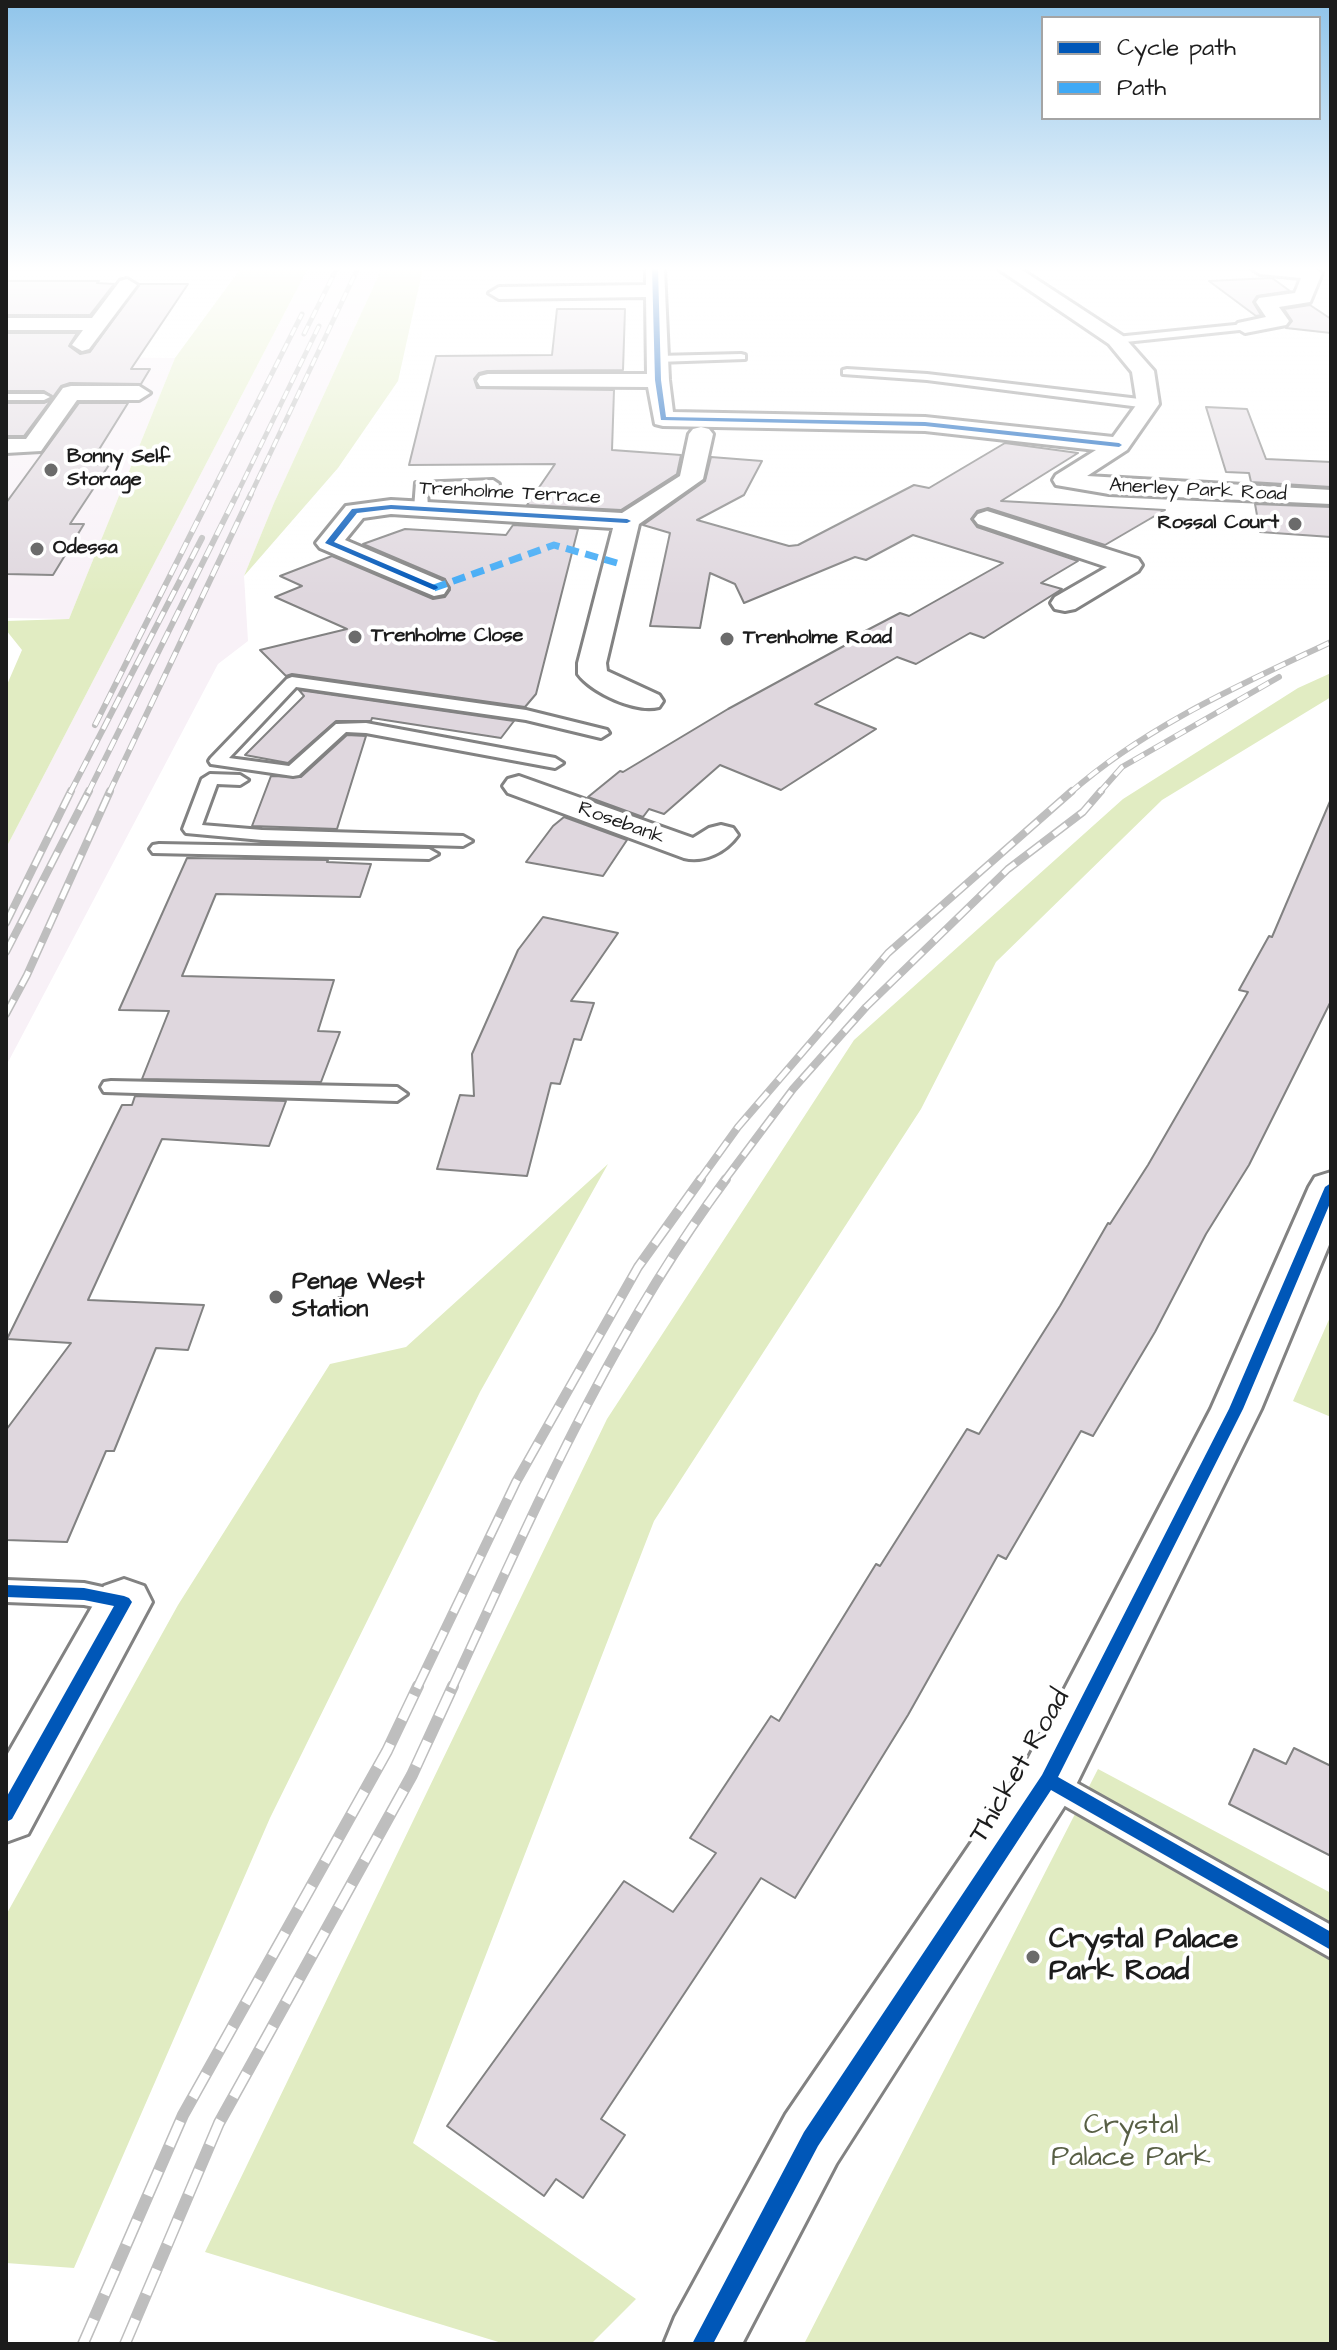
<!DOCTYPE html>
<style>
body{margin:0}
#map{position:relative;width:1337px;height:2350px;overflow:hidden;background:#fff;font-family:"Architects Daughter",sans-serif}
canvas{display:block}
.frame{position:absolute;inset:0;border:8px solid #1c1c1c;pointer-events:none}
.legend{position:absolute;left:1041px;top:16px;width:280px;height:104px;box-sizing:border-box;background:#fff;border:2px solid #a4a4a4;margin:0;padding:10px 14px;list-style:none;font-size:24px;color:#1c1c1c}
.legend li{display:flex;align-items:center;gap:16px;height:40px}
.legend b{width:40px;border:2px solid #a4a4a4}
</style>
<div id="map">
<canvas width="1337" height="2350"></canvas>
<div class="frame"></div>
<ul class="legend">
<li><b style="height:10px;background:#0057b8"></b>Cycle path</li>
<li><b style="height:10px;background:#3fa9f5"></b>Path</li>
</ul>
</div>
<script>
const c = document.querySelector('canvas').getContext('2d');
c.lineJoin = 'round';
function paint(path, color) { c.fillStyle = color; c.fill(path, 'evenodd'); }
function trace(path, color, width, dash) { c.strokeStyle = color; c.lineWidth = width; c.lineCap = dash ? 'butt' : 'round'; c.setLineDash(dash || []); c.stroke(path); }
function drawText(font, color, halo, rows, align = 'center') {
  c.font = font + ' "Architects Daughter",sans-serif'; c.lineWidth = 8; c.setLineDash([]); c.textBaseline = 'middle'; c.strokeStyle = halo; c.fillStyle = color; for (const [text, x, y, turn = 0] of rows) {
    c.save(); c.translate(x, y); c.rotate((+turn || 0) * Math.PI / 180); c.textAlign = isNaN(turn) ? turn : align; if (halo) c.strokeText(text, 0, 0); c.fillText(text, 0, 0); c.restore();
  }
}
const built = new Path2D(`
 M 308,268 L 382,268 L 274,503 L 244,576 L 248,641 L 218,664 L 6,1066 L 6,848 Z
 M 6,356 L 175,358 L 69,619 L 6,618 Z`);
const green = new Path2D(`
 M 241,268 L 308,268 L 6,848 L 6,687 L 22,650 L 6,630 L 6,621 L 69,619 L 175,358 Z
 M 382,268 L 423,268 L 398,381 L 338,468 L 244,576 L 274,503 Z
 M 1331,673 L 1331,697 L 1162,800 L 996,962 L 921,1109 L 654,1521 L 413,2143 L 636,2299 L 591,2344 L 505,2344 L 205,2252 L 607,1419 L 854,1040 L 1123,799 L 1298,688 Z
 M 608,1164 L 480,1392 L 270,1818 L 74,2268 L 6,2263 L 6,1915 L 178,1605 L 330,1364 L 406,1347 Z
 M 1331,1315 L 1331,1417 L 1293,1401 Z
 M 1098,1769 L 1331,1893 L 1331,2344 L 804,2344 Z`);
const building = new Path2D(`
 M 1272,278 L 1290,291 L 1257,296 L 1253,302 L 1261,315 L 1256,316 L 1209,281 Z
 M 6,281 L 99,281 L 97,283 L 114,284 L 90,315 L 6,315 Z
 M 139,284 L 188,284 L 131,369 L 150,369 L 141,384 L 70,383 L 61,386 L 53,397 L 44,391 L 6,391 L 6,333 L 77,333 L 69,346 L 80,354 L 90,352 Z
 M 1310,305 L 1331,319 L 1331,333 L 1286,328 L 1292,321 L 1284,309 Z
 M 557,309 L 625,309 L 623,370 L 487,371 L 479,373 L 474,379 L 477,388 L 614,390 L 612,450 L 681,455 L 677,474 L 621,510 L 527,505 L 555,464 L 409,465 L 436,356 L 552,355 Z
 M 51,400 L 24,436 L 6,436 L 6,403 L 44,403 Z
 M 79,403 L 128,403 L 90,464 L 109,465 L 70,524 L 84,524 L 53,575 L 6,574 L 6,503 Z
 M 1206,407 L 1247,409 L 1266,459 L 1331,462 L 1331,487 L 1251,482 L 1249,473 L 1226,472 Z
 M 1005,443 L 1078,453 L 1001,501 L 1165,510 L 1105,545 L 988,508 L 977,511 L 971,519 L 977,527 L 1078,561 L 1041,583 L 1062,589 L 984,638 L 970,633 L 916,664 L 897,657 L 815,704 L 876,729 L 781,790 L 720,765 L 664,814 L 649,809 L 643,817 L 588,797 L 620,771 L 623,772 L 728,709 L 853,641 L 850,639 L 900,613 L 909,616 L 1003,563 L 913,535 L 866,560 L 855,557 L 744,603 L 735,584 L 710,573 L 700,628 L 650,626 L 670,533 L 643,525 L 705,481 L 711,457 L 762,461 L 744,495 L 697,520 L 789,546 L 798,545 L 914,485 L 929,488 Z
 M 1255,504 L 1331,507 L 1331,537 L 1260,532 Z
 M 513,525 L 578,529 L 536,694 L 525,707 L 292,674 L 286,676 L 260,650 L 347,629 L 275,597 L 302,586 L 280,576 L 332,556 L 433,599 L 445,597 L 450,590 L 445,579 L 363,544 L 405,529 L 506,535 Z
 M 299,690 L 514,721 L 501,738 L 372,718 L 371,721 L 336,721 L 288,763 L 245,755 L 304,696 Z
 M 347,735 L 366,736 L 337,829 L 252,826 L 271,776 L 301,777 Z
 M 1331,799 L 1331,1001 L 1249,1165 L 1206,1234 L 1155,1332 L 1093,1436 L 1081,1431 L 1006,1559 L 998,1555 L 908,1715 L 795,1898 L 761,1878 L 601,2119 L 625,2135 L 583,2198 L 556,2179 L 544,2196 L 447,2126 L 624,1881 L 673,1912 L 716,1853 L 690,1838 L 771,1716 L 779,1721 L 876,1564 L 880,1566 L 967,1429 L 979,1434 L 1060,1306 L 1108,1223 L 1110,1224 L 1148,1165 L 1248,992 L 1239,990 L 1269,936 L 1272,937 Z
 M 564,817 L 627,840 L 603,876 L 526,862 L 553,826 Z
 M 187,858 L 328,860 L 327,862 L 371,864 L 360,897 L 216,894 L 182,976 L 334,980 L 318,1031 L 340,1032 L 321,1082 L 142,1079 L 169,1011 L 119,1010 Z
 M 543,917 L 618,933 L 571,1001 L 594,1003 L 581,1040 L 574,1039 L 560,1084 L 551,1083 L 527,1176 L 437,1169 L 460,1095 L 474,1096 L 472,1054 L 518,950 Z
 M 135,1096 L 286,1101 L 269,1146 L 162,1139 L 88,1300 L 204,1305 L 188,1350 L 156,1348 L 114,1451 L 106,1451 L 67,1542 L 6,1540 L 6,1430 L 71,1343 L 7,1339 L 122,1105 L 132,1105 Z
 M 1294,1748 L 1331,1766 L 1331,1856 L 1229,1804 L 1254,1749 L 1286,1764 Z`);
const lane = new Path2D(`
 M 1245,324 L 1250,327 L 1249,329 L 1116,343 L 1111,340 L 1116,337 Z
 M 741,354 L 745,355 L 745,359 L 657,362 L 651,359 L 657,356 Z
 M 847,369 L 927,374 L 1148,400 L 1154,404 L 1148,408 L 927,380 L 843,374 L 843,370 Z
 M 6,394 L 44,394 L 50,397 L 44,400 L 6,400 Z
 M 493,480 L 499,484 L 498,487 L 427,490 L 428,509 L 421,513 L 414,509 L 416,483 Z
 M 292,677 L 526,710 L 607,730 L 609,733 L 601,738 L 526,720 L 296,687 L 229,758 L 289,766 L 336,724 L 366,723 L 555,758 L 563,763 L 555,768 L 366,733 L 346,732 L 299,775 L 293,776 L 211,764 L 209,761 L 211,758 L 287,679 Z
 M 210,774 L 240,775 L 248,780 L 240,785 L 217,784 L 202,825 L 262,830 L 463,836 L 472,841 L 463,846 L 262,840 L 186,833 L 183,829 L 202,779 Z
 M 159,844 L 429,849 L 438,854 L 429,859 L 153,853 L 150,849 L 153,845 Z
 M 111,1081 L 397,1087 L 407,1094 L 397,1101 L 104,1092 L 101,1087 L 104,1082 Z
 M 6,1580 L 84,1583 L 134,1594 L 138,1602 L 134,1610 L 124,1613 L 84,1605 L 6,1602 Z
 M 1048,1767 L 1331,1925 L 1331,1958 L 1037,1790 L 1033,1780 L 1037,1770 Z`);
const street = new Path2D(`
 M 646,268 L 664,268 L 669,380 L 673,412 L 925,417 L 1113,437 L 1137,404 L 1132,372 L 1109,344 L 997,268 L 1019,268 L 1123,336 L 1154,371 L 1159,404 L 1127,450 L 1087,476 L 1331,490 L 1331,504 L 1109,494 L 1056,485 L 1053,480 L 1056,475 L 1096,450 L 925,431 L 663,426 L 655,424 L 648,387 L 480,386 L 477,381 L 480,376 L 488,374 L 647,374 L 646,297 L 499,299 L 489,293 L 499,287 L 646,285 Z
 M 1251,268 L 1314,268 L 1322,273 L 1310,302 L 1279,307 L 1289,321 L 1286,325 L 1245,333 L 1235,327 L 1238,323 L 1266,317 L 1256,302 L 1259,298 L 1295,293 L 1301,278 L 1260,274 Z
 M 127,279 L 137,285 L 89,349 L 82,351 L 72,345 L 83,330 L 6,330 L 6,318 L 92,318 L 120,281 Z
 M 71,386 L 139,386 L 150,393 L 139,400 L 77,400 L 41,451 L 6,453 L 6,439 L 26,439 L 63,388 Z
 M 701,427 L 709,429 L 713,434 L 703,479 L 639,524 L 606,663 L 607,671 L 659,695 L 663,701 L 659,707 C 636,713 592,693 578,674 L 578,663 L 613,528 L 391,514 L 363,518 L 345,540 L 444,582 L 448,588 L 444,594 L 434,596 L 320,548 L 316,543 L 346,506 L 391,500 L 622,513 L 680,476 L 689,434 L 693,429 Z
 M 987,511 L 1138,559 L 1142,565 L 1138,571 L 1075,609 L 1065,611 L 1055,609 L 1051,603 L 1055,597 L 1107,567 L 978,524 L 974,519 L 978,514 Z
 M 519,776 L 693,838 L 709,828 L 721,825 L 733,828 L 738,835 C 726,852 704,863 684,858 L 508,793 L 503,786 L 508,779 Z`);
const secondary = new Path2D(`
 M 1331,1172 L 1331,1240 L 1261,1409 L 1069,1799 L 836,2164 L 742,2344 L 664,2344 L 675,2317 L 786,2114 L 1027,1761 L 1211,1409 L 1309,1187 L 1315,1177 Z
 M 124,1579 L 144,1586 L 152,1602 L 28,1834 L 6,1842 L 6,1757 L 104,1586 Z`);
const railFar4 = new Path2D(`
 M 304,334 L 337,268
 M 210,496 L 302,314
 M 236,496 L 319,326
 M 250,496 L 358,268`);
const railFar3 = new Path2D(`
 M 95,725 L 211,494
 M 70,793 L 202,538
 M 88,793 L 237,494
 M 109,793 L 251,494
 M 1070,793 C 1146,726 1240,685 1331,642
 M 1099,793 L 1122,767 L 1279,677`);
const railFar2 = new Path2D(`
 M 6,923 L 71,791
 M 6,952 L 89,791
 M 6,1014 L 27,975 L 110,791
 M 699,1181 L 738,1127 L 888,953 L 1072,791
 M 724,1181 L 793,1089 L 866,1007 L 1008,869 L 1083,812 L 1101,791`);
const railFar1 = new Path2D(`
 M 417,1688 L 516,1482 L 638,1267 L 701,1179
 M 452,1688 C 533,1513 610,1335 726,1179`);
const rail = new Path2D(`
 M 83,2344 L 183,2115 L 387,1751 L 418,1686
 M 125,2344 L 219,2123 L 412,1775 L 453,1686`);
const quiet = new Path2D(`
 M 434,588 L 554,545 L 617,563`);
const cycleway = new Path2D(`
 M 652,268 L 658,268 L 661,380 L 666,417 L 925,422 L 1119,443 L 1122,445 L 1119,447 L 925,426 L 661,420 L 655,380 Z
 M 391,505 L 627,519 L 631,521 L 627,523 L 391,509 L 357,513 L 334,542 L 437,586 L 438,588 L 434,590 L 325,543 L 352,509 Z
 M 1331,1183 L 1331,1201 L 1243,1409 L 1058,1777 L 1331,1932 L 1331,1950 L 1051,1790 L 818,2146 L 713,2344 L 692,2344 L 804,2132 L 1042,1775 L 1229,1409 L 1325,1187 Z
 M 6,1585 L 84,1588 L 124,1596 L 129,1598 L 132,1602 L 12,1819 L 6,1822 L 6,1798 L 114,1606 L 84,1600 L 6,1597 Z`);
const markers = [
 [51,470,8,"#6b6b6b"],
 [1295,524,8,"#6b6b6b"],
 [37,549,8,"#6b6b6b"],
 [355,637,8,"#6b6b6b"],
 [727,639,8,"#6b6b6b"],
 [276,1297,8,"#6b6b6b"],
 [1033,1957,8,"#6b6b6b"]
];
const farPoinames = [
 ["Bonny Self",67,458],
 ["Storage",67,481],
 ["Rossal Court",1279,524,"right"],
 ["Odessa",53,549],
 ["Trenholme Close",371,637],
 ["Trenholme Road",743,639]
];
const farStreetnames = [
 ["Anerley Park Road",1198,491,3],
 ["Trenholme Terrace",510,494,3],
 ["Rosebank",621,824,20]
];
const poiNames = [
 ["Penge West",292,1283],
 ["Station",292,1311]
];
const nearStreetnames = [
 ["Thicket Road",1021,1767,-60]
];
const nearPoinames = [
 ["Crystal Palace",1049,1941],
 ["Park Road",1049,1973]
];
const nearParknames = [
 ["Crystal",1131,2127],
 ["Palace Park",1131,2159]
];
paint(built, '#f8f1f7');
paint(green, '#e1ecc2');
paint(building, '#dfd7de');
trace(building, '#828282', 2);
trace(lane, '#828282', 6);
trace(street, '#828282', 6);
trace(secondary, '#828282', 6);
paint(lane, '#fff');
paint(street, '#fff');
paint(secondary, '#fff');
trace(railFar4, '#bebebe', 5);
trace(railFar3, '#bebebe', 6);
trace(railFar2, '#bebebe', 8);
trace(railFar1, '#bebebe', 10);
trace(rail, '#bebebe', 12);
trace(railFar4, '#fff', 3, [9]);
trace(railFar3, '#fff', 4, [12]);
trace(railFar2, '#fff', 5, [16]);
trace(railFar1, '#fff', 7, [21]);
trace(rail, '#fff', 9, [27]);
trace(quiet, '#3fa9f5', 7, [13, 7]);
paint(cycleway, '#0057b8');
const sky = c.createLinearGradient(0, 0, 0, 597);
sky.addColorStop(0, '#8fc4ea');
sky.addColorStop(0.45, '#fff');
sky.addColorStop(1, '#ffffff00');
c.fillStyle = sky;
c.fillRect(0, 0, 1337, 597);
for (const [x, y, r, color] of markers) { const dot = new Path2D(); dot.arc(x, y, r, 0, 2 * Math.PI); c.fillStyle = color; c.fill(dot); trace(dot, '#fff', 3); }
drawText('bold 20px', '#1c1c1c', '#fff', farPoinames, 'left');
drawText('20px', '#1c1c1c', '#fff', farStreetnames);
drawText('bold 24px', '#1c1c1c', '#fff', poiNames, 'left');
drawText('28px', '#1c1c1c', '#fff', nearStreetnames);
drawText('bold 28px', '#1c1c1c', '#fff', nearPoinames, 'left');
drawText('28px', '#585f45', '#fff', nearParknames);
</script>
